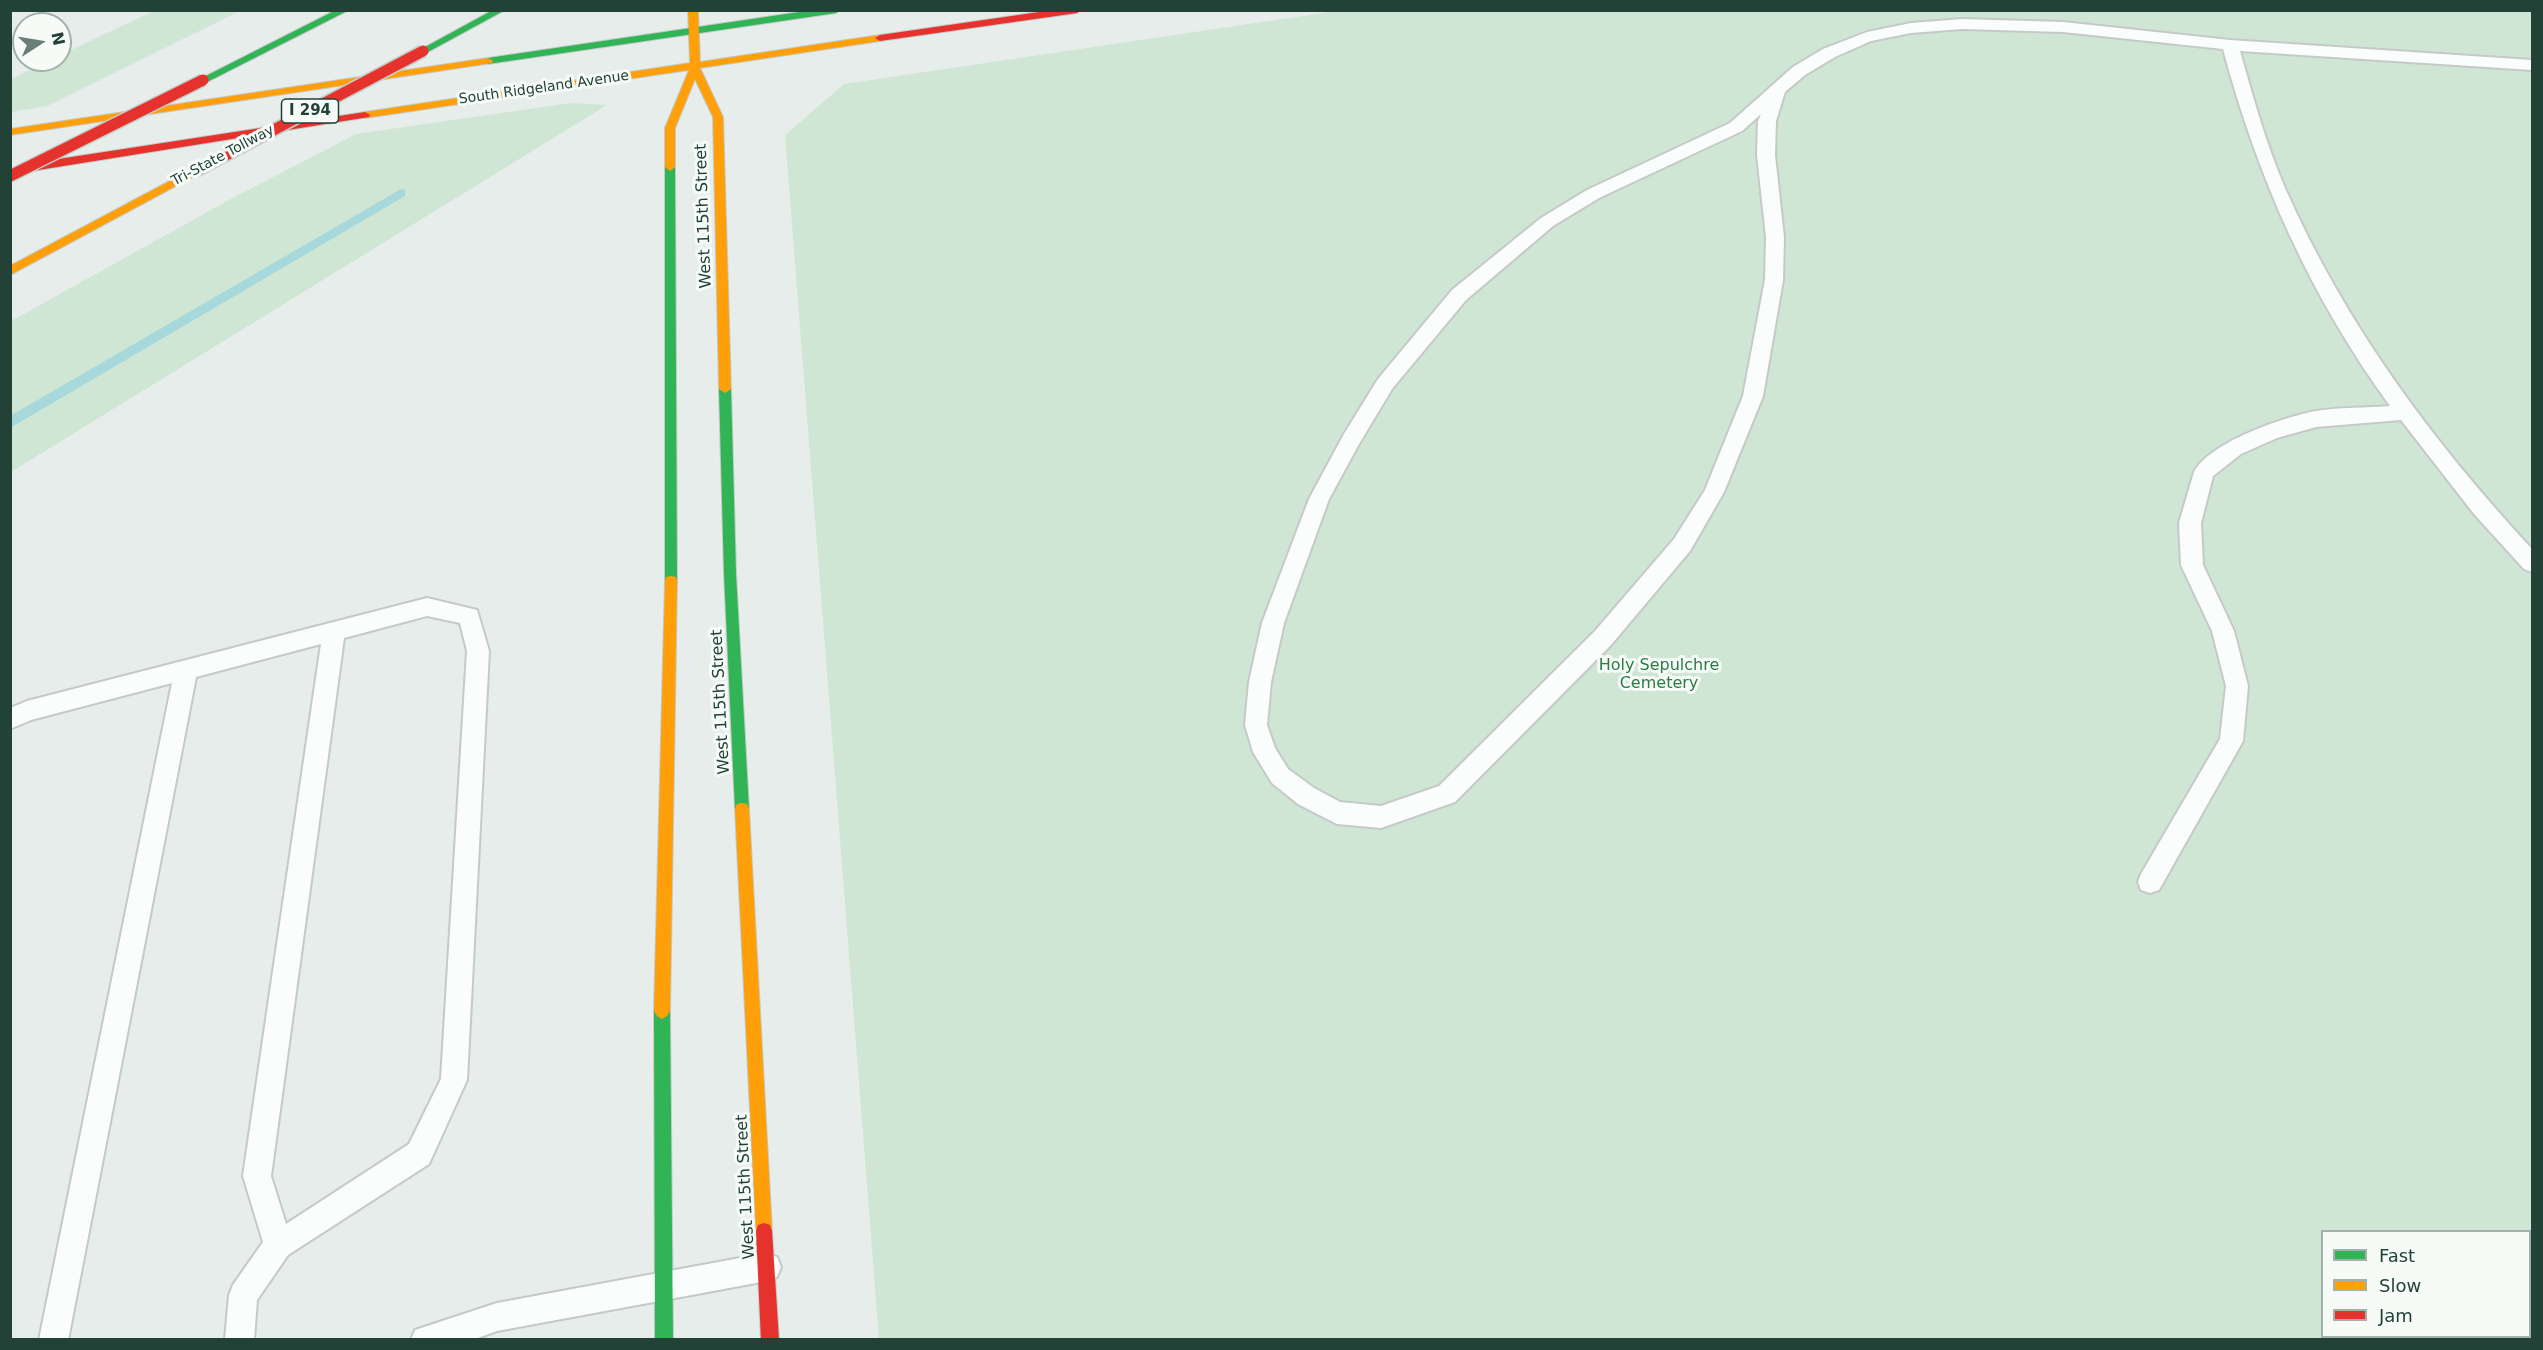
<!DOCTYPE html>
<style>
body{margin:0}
#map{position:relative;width:2543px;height:1350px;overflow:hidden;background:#e7edea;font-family:"DejaVu Sans",sans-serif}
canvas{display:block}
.frame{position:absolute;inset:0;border:12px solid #234237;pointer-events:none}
.legend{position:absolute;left:2321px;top:1230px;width:210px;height:108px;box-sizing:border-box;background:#f6fbf8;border:2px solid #a2b1ab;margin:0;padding:8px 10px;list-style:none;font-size:18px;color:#234237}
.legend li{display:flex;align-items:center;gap:12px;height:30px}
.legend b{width:30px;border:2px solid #a2b1ab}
.north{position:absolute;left:12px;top:12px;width:60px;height:60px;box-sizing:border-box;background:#f6fbf8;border:2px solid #a2b1ab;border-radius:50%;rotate:78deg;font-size:16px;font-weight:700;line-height:24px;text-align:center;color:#234237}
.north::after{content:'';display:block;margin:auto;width:21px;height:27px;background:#687e76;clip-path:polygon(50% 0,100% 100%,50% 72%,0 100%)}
</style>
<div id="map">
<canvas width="2543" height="1350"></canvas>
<div class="frame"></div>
<ul class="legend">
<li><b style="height:8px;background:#30b455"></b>Fast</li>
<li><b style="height:8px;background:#ff9f0a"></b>Slow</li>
<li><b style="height:8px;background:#e5322d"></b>Jam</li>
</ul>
<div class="north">N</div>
</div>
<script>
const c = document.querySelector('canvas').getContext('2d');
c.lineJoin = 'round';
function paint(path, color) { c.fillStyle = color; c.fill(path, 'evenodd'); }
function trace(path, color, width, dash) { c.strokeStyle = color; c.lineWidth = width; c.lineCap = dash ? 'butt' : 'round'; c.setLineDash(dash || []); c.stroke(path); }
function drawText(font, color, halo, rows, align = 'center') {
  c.font = font + ' "DejaVu Sans",sans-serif'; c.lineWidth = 6; c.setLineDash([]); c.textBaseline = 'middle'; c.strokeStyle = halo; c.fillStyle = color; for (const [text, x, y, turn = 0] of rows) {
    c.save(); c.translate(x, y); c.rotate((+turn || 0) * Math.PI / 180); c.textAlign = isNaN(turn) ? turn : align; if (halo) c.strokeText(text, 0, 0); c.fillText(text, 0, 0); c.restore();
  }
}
const green = new Path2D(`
 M 154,11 L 240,11 L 47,106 L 11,112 L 11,79 L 50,60 L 60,60 L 60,55 Z
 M 1336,11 L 2532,11 L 2532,1339 L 879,1339 L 785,135 L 844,84 ZM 2322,1232 L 2530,1232 L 2530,1336 L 2322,1336 Z
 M 571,103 L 607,105 L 11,472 L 11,321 L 227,201 L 356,134 Z`);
const stream = new Path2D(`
 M 401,189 L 405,190 L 405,196 L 10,428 L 10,416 Z`);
const lane = new Path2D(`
 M 1962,19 L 2063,22 L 2230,40 L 2532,60 L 2532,70 L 2240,51 C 2253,97 2266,144 2285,188 C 2345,324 2432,441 2532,549 L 2532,572 L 2524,569 L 2474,514 L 2401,420 L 2316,427 L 2277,438 L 2241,454 L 2213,476 L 2201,523 L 2203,565 L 2234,631 L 2248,686 L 2243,741 L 2159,890 L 2150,893 L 2141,890 L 2138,882 L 2141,874 L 2220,739 L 2226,686 L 2212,631 L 2181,565 L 2179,523 L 2194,472 C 2210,442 2284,417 2316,411 C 2340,407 2366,408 2390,406 C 2310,296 2258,179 2223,49 L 2063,32 L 1962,29 L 1911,33 L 1871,41 L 1835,57 L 1805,75 L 1785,92 L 1776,121 L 1775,155 L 1784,237 L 1783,280 L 1763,396 L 1724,492 L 1690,551 L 1611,645 L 1455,802 L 1381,828 L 1337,824 L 1298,804 L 1272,783 L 1253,752 L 1245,725 L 1249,682 L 1262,623 L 1309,499 L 1344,434 L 1378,379 L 1452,290 L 1541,218 L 1587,190 L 1730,123 L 1793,67 L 1823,49 L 1867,32 L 1911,23 ZM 1761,114 L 1758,121 L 1757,155 L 1766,237 L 1765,280 L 1743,396 L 1705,490 L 1674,539 L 1595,631 L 1439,786 L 1381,806 L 1340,802 L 1314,788 L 1288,769 L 1275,748 L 1267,725 L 1271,682 L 1284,623 L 1329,499 L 1359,444 L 1392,389 L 1466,300 L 1553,226 L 1599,198 L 1742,131 Z
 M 427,598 L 477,610 L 489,651 L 467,1080 L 429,1164 L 288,1255 L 257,1300 L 254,1340 L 225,1340 L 229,1295 L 233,1285 L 263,1242 L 243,1176 L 321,644 L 196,677 L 68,1340 L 39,1340 L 172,683 L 31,720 L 10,729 L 10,708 L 27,701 ZM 427,616 L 460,623 L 467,651 L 441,1079 L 409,1144 L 286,1224 L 271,1176 L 344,638 Z
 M 767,1253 L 777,1257 L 781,1267 L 777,1277 L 767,1281 L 497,1331 L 472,1340 L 411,1340 L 415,1330 L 497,1303 Z`);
const fast = new Path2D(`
 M 336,10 L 349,10 L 207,82 L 203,83 L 198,80 Z
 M 493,10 L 505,10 L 426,53 L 420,53 L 418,51 Z
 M 813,10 L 840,10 L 836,13 L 488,64 L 483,61 L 488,58 Z
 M 670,163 L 675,167 L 677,581 L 676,585 L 666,585 L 665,581 L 665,167 Z
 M 725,385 L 731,389 L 736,574 L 749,809 L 747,814 L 742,815 L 737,814 L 735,809 L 724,574 L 719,389 Z
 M 662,1003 L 667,1006 L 670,1011 L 673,1340 L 655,1340 L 654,1011 L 657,1006 Z`);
const slow = new Path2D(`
 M 688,10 L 698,10 L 700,62 L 880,35 L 885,38 L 880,41 L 700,68 L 723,117 L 731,389 L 725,393 L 719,389 L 713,117 L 695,79 L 675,128 L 675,167 L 670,171 L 665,167 L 665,128 L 689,70 L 365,118 L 360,115 L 365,112 L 690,63 Z
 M 488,58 L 493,61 L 492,63 L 10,135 L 10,129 Z
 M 196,167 L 200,169 L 200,173 L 10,275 L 10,266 Z
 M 671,576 L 676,577 L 677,581 L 670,1011 L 667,1016 L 662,1019 L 657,1016 L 654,1011 L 665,581 L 666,577 Z
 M 742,803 L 747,804 L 749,809 L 772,1231 L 770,1237 L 764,1239 L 758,1237 L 756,1231 L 735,809 L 737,804 Z`);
const jam = new Path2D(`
 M 1053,10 L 1081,10 L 1077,13 L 880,41 L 875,38 L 880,35 Z
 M 365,112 L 370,115 L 369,117 L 26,172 L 21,168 L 26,164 Z
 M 764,1223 L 770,1225 L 772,1231 L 779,1340 L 761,1340 L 756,1231 L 758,1225 Z`);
const jamBridge = new Path2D(`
 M 196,171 L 423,51
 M 10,176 L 203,80`);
const farStreetnames = [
 ["South Ridgeland Avenue",544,88,-8],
 ["Tri-State Tollway",223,156,-28]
];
const shields = [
 [310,111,57]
];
const shieldNames = [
 ["I 294",310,111]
];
const streetNames = [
 ["West 115th Street",704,216,-92],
 ["West 115th Street",721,702,-93],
 ["West 115th Street",746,1187,-93]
];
const parkNames = [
 ["Holy Sepulchre",1659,666],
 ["Cemetery",1659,684]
];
paint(green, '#d0e6d5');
paint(stream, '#a7d8db');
trace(lane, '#c4cac7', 4);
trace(fast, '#c3cac7', 2);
trace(slow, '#c3cac7', 2);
trace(jam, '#c3cac7', 2);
paint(lane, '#fbfcfc');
paint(fast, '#30b455');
paint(slow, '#ff9f0a');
paint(jam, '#e5322d');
trace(jamBridge, '#c2ccc8', 14, []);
trace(jamBridge, '#e5322d', 11);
drawText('14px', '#234237', '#f6fbf8', farStreetnames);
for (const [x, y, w] of shields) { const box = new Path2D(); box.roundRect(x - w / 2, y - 12, w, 24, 4.5); c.fillStyle = '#f6fbf8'; c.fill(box); trace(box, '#234237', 1.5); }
drawText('bold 15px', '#234237', null, shieldNames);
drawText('16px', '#234237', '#f6fbf8', streetNames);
drawText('16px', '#2b7b44', '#f6fbf8', parkNames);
</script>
